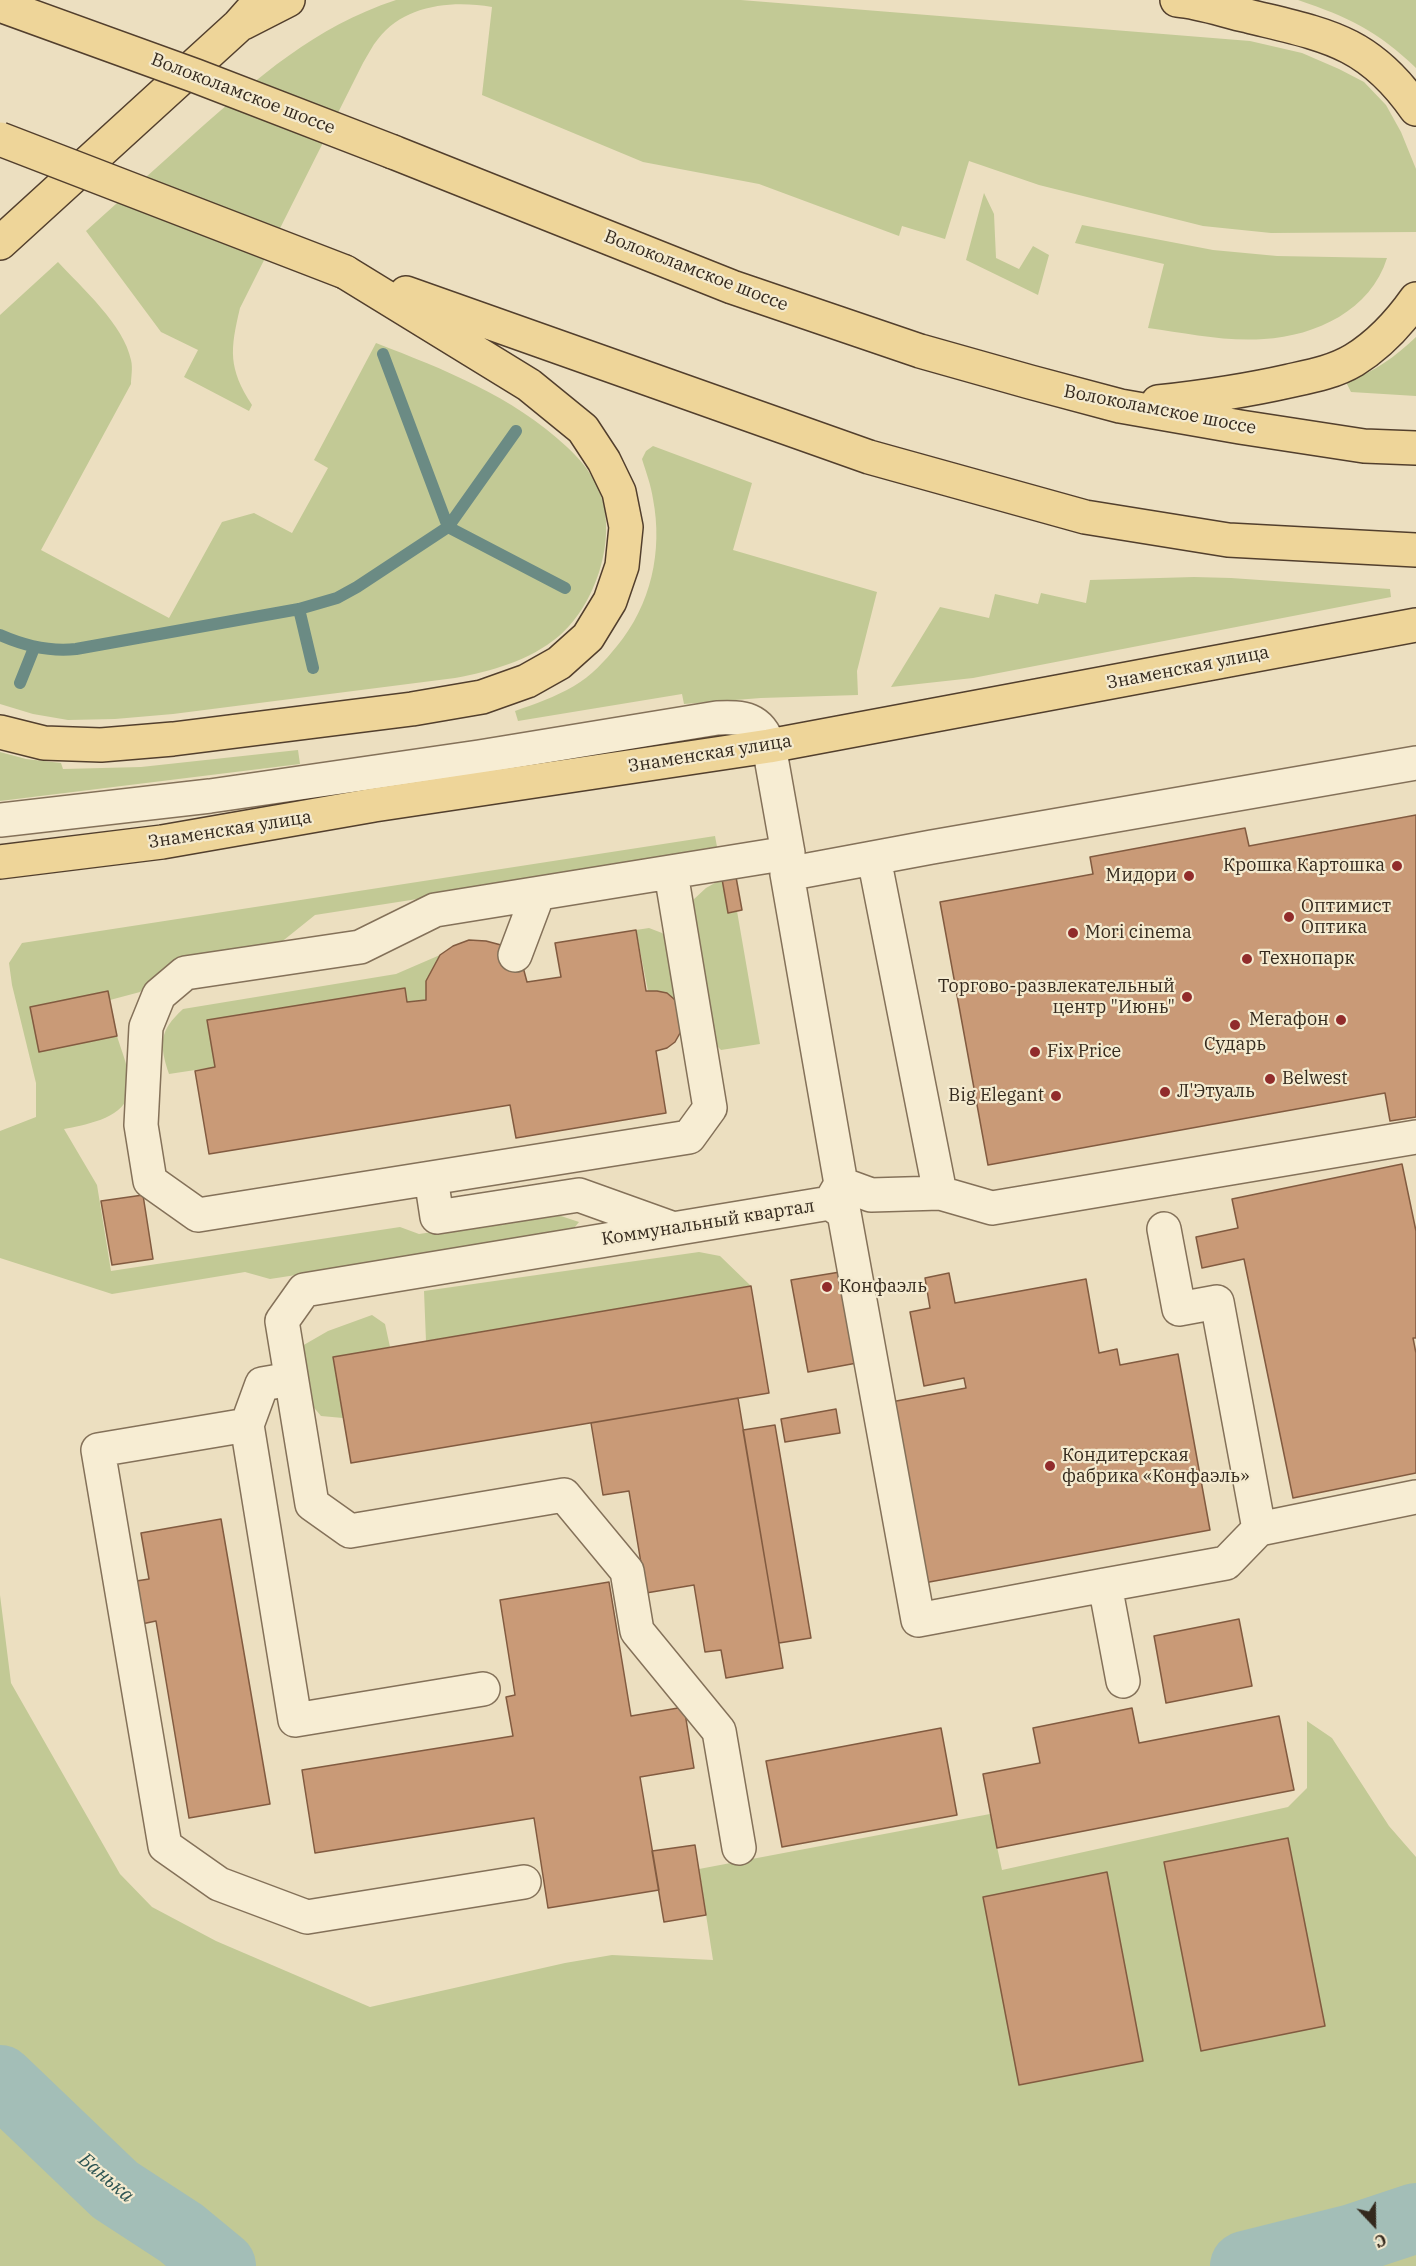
<!DOCTYPE html>
<meta charset="utf-8">
<style>
body{margin:0}
#map{position:relative;width:1416px;height:2266px;overflow:hidden;background:#ecdfc0;font-family:"IBM Plex Serif",serif}
canvas{display:block}
.north{position:absolute;left:1344px;top:2194px;width:60px;height:60px;-webkit-text-stroke:4px #f4eacf;paint-order:stroke;rotate:158deg;font-size:16px;font-weight:700;line-height:24px;text-align:center;color:#34291d}
.north::after{content:'';display:block;margin:auto;width:21px;height:27px;background:#34291d;clip-path:polygon(50% 0,100% 100%,50% 72%,0 100%)}
</style>
<div id="map">
<canvas width="1416" height="2266"></canvas>
<div class="north">С</div>
</div>
<script>
const c = document.querySelector('canvas').getContext('2d');
c.lineJoin = 'round';
function paint(path, color) { c.fillStyle = color; c.fill(path, 'evenodd'); }
function trace(path, color, width, dash) { c.strokeStyle = color; c.lineWidth = width; c.lineCap = dash ? 'butt' : 'round'; c.setLineDash(dash || []); c.stroke(path); }
function drawText(font, color, halo, rows, align = 'center') {
  c.font = font + ' "IBM Plex Serif",serif'; c.lineWidth = 4.5; c.setLineDash([]); c.textBaseline = 'middle'; c.strokeStyle = halo; c.fillStyle = color; for (const [text, x, y, turn = 0] of rows) {
    c.save(); c.translate(x, y); c.rotate((+turn || 0) * Math.PI / 180); c.textAlign = isNaN(turn) ? turn : align; if (halo) c.strokeText(text, 0, 0); c.fillText(text, 0, 0); c.restore();
  }
}
const green = new Path2D(`
 M 396,0 L 741,0 L 1250,41 L 1302,53 L 1339,69 L 1364,82 L 1386,105 L 1401,132 L 1416,169 L 1416,232 L 1271,233 L 1203,226 L 1039,185 L 969,161 L 945,239 L 902,226 L 899,236 L 759,184 L 643,162 L 482,95 L 492,7 C 452,0 404,5 378,39 C 372,46 368,55 363,63 L 240,308 C 230,350 228,368 252,405 L 249,411 L 184,377 L 198,350 L 161,332 L 86,231 C 122,198 159,166 195,133 C 259,77 314,27 396,0 Z
 M 1298,0 L 1416,0 L 1416,68 C 1378,31 1348,17 1298,0 Z
 M 984,193 L 994,214 L 996,258 L 1019,269 L 1033,246 L 1049,255 L 1038,295 L 966,260 Z
 M 1082,225 L 1213,250 L 1277,256 L 1387,258 C 1371,310 1316,336 1264,339 C 1226,342 1186,333 1148,328 L 1164,264 L 1075,243 Z
 M 58,262 C 82,288 124,325 131,360 C 133,368 131,377 131,384 L 41,550 L 169,618 L 222,522 L 254,513 L 292,533 L 328,468 L 314,460 L 376,343 C 443,369 513,396 567,447 C 579,458 590,471 597,486 C 620,532 597,604 559,636 C 529,661 492,671 455,678 L 173,714 L 115,719 L 68,720 L 33,714 L 0,704 L 0,315 Z
 M 1416,337 L 1416,396 L 1351,392 L 1346,382 C 1374,372 1395,357 1416,337 Z
 M 653,446 L 752,483 L 733,550 L 877,592 L 857,671 L 858,695 L 761,698 L 684,704 L 682,694 L 518,721 L 515,711 C 535,704 555,697 574,686 C 591,676 605,661 617,646 C 651,605 663,551 653,499 C 651,485 646,472 642,459 L 646,451 Z
 M 1194,577 L 1231,578 L 1390,589 L 1391,597 L 973,678 L 891,687 L 940,607 L 989,618 L 995,594 L 1038,604 L 1041,593 L 1086,603 L 1090,580 Z
 M 298,750 L 300,764 L 0,801 L 0,752 L 26,759 L 61,763 L 63,769 L 141,767 Z
 M 715,836 L 718,852 L 315,915 L 269,952 L 159,973 L 140,992 L 110,1000 L 108,991 L 30,1007 L 39,1051 L 117,1036 C 122,1053 134,1079 128,1096 C 121,1119 84,1125 64,1129 L 97,1185 L 111,1271 L 400,1227 L 419,1234 L 555,1214 L 579,1222 L 570,1233 L 270,1279 L 245,1272 L 112,1294 L 0,1258 L 0,1131 L 36,1117 L 36,1083 L 12,985 L 9,963 L 22,943 Z
 M 722,879 L 729,913 L 737,911 L 760,1044 L 721,1050 L 713,1042 L 693,919 L 693,900 L 706,888 Z
 M 649,928 L 662,933 L 667,938 L 680,1007 L 667,993 L 648,991 L 636,930 Z
 M 440,955 L 426,981 L 426,1000 L 407,1002 L 405,988 L 207,1020 L 215,1067 L 169,1074 C 159,1044 159,1031 183,1009 L 396,974 Z
 M 699,1252 L 720,1256 L 751,1286 L 426,1341 L 424,1291 Z
 M 372,1315 L 385,1324 L 390,1347 L 333,1357 L 343,1418 L 321,1416 L 305,1397 L 302,1346 L 328,1331 Z
 M 0,1595 L 11,1683 L 120,1874 L 152,1907 L 216,1941 L 370,2007 L 565,1963 L 612,1955 L 713,1960 L 699,1869 L 990,1814 L 1002,1870 L 1288,1807 L 1307,1788 L 1307,1721 L 1332,1738 L 1389,1826 L 1416,1857 L 1416,2266 L 0,2266 Z`);
const stream = new Path2D(`
 M 383,354 L 448,527 L 565,588
 M 299,609 L 313,668
 M 0,635 C 25,646 49,652 76,649 L 299,609 L 337,598 L 357,587 L 448,527 L 516,431
 M 20,683 L 34,648`);
const river = new Path2D(`
 M 0,2080 L 115,2190 L 181,2233 L 221,2266
 M 1245,2266 L 1353,2239 L 1416,2218`);
const building = new Path2D(`
 M 1416,815 L 1416,1117 L 1390,1121 L 1385,1093 L 988,1165 L 940,902 L 1093,874 L 1090,857 L 1245,828 L 1249,846 Z
 M 736,877 L 742,910 L 728,913 L 722,879 Z
 M 636,930 L 646,991 L 657,991 L 667,993 L 674,999 L 680,1007 L 684,1026 L 675,1042 L 667,1048 L 656,1051 L 666,1113 L 516,1138 L 510,1105 L 209,1154 L 195,1071 L 215,1067 L 207,1020 L 405,988 L 407,1002 L 426,1000 L 426,981 L 440,955 L 453,946 L 469,940 L 486,941 L 501,945 L 523,967 L 527,982 L 561,977 L 555,943 Z
 M 108,991 L 117,1036 L 39,1052 L 30,1007 Z
 M 1402,1164 L 1416,1231 L 1416,1338 L 1413,1338 L 1416,1353 L 1416,1473 L 1293,1498 L 1244,1259 L 1202,1268 L 1196,1237 L 1238,1228 L 1232,1199 Z
 M 143,1195 L 153,1259 L 112,1265 L 101,1201 Z
 M 840,1272 L 857,1363 L 808,1372 L 791,1280 Z
 M 949,1273 L 955,1303 L 1086,1279 L 1099,1353 L 1117,1349 L 1120,1365 L 1178,1354 L 1210,1530 L 924,1583 L 891,1402 L 966,1388 L 964,1378 L 924,1386 L 910,1312 L 930,1308 L 925,1278 Z
 M 751,1286 L 769,1393 L 351,1463 L 333,1357 Z
 M 738,1398 L 783,1668 L 726,1678 L 721,1650 L 705,1652 L 694,1585 L 646,1593 L 629,1491 L 603,1495 L 591,1423 Z
 M 836,1409 L 840,1433 L 785,1442 L 781,1419 Z
 M 775,1425 L 811,1638 L 779,1643 L 743,1430 Z
 M 221,1519 L 270,1804 L 189,1818 L 156,1621 L 137,1625 L 130,1582 L 149,1579 L 141,1533 Z
 M 609,1582 L 631,1716 L 684,1707 L 694,1768 L 640,1777 L 659,1890 L 548,1908 L 534,1818 L 315,1853 L 302,1770 L 513,1736 L 506,1697 L 515,1695 L 500,1600 Z
 M 1239,1619 L 1252,1686 L 1166,1703 L 1154,1636 Z
 M 1132,1708 L 1139,1743 L 1279,1716 L 1294,1790 L 997,1848 L 983,1774 L 1040,1763 L 1033,1728 Z
 M 941,1728 L 957,1815 L 782,1847 L 766,1761 Z
 M 1288,1838 L 1325,2026 L 1201,2051 L 1164,1862 Z
 M 695,1845 L 706,1915 L 664,1922 L 652,1851 Z
 M 1107,1872 L 1143,2061 L 1019,2085 L 983,1897 Z`);
const minor = new Path2D(`
 M 0,820 L 210,796 L 479,757 L 717,718 C 744,717 760,718 769,746 L 788,853 L 787,874 L 841,1184 L 830,1203 L 304,1290 L 282,1321 L 312,1504 L 350,1531 L 564,1495 L 627,1571 L 637,1631 L 719,1731 L 739,1848
 M 874,858 L 940,1193
 M 671,873 L 710,1108 L 689,1137 L 198,1215 L 150,1181 L 141,1125 L 146,1027 L 159,995 L 185,973 L 360,947 L 435,910 L 788,853
 M 787,874 L 932,847 L 1416,763
 M 515,955 L 538,894
 M 431,1178 L 437,1217 L 579,1195 L 671,1228
 M 841,1184 L 871,1195 L 940,1193 L 992,1208 L 1416,1137
 M 830,1203 L 844,1213 L 918,1620 L 1105,1585 L 1123,1681
 M 291,1379 L 262,1384 L 247,1425 L 295,1720 L 483,1689
 M 247,1425 L 98,1450 L 165,1846 L 219,1884 L 307,1917 L 524,1882
 M 1259,1529 L 1416,1497
 M 1105,1585 L 1226,1563 L 1259,1529 L 1217,1302 L 1179,1309 L 1164,1229`);
const major = new Path2D(`
 M 1177,0 C 1201,2 1225,11 1248,16 C 1325,35 1368,40 1416,109
 M 243,23 L 288,0
 M 393,152 L 732,287 L 920,351 L 1030,382 L 1120,406 L 1240,427 L 1364,446 L 1416,448
 M 0,243 L 239,25 L 261,0
 M 406,293 L 869,457 L 1085,517 L 1228,540 L 1416,550
 M 1158,402 C 1203,397 1245,391 1289,381 C 1312,376 1334,372 1354,360 C 1380,344 1399,323 1416,299
 M 0,732 L 44,743 L 101,745 L 173,739 L 412,709 L 482,697 L 527,681 L 559,663 L 588,637 L 610,601 L 622,566 L 626,527 L 619,492 L 604,461 L 583,429 L 529,385 L 345,272
 M 0,862 L 162,842 L 374,805 L 769,746 L 1416,625`);
const majorBridge = new Path2D(`
 M 0,5 L 196,76 L 393,152
 M 0,139 L 345,272`);
const markers = [
 [1397,866,6,"#912c2b"],
 [1189,876,6,"#912c2b"],
 [1289,917,6,"#912c2b"],
 [1073,933,6,"#912c2b"],
 [1247,959,6,"#912c2b"],
 [1187,997,6,"#912c2b"],
 [1341,1020,6,"#912c2b"],
 [1235,1025,6,"#912c2b"],
 [1035,1052,6,"#912c2b"],
 [1270,1079,6,"#912c2b"],
 [1165,1092,6,"#912c2b"],
 [1056,1096,6,"#912c2b"],
 [827,1287,6,"#912c2b"],
 [1050,1466,6,"#912c2b"]
];
const streetNames = [
 ["Волоколамское шоссе",243,94,21],
 ["Волоколамское шоссе",696,271,21],
 ["Волоколамское шоссе",1160,410,11],
 ["Знаменская улица",1188,668,-11],
 ["Знаменская улица",710,754,-9],
 ["Знаменская улица",230,830,-9],
 ["Коммунальный квартал",708,1223,-9]
];
const poiNames = [
 ["Крошка Картошка",1385,866,"right"],
 ["Мидори",1177,876,"right"],
 ["Оптимист",1301,907],
 ["Оптика",1301,928],
 ["Mori cinema",1085,933],
 ["Технопарк",1259,959],
 ["Торгово-развлекательный",1175,987,"right"],
 ["центр \"Июнь\"",1175,1008,"right"],
 ["Мегафон",1329,1020,"right"],
 ["Сударь",1235,1045,"center"],
 ["Fix Price",1047,1052],
 ["Belwest",1282,1079],
 ["Л'Этуаль",1177,1092],
 ["Big Elegant",1044,1096,"right"],
 ["Конфаэль",839,1287],
 ["Кондитерская",1062,1456],
 ["фабрика «Конфаэль»",1062,1477]
];
const waterNames = [
 ["Банька",106,2178,40]
];
paint(green, '#c2c995');
trace(stream, '#6b8b84', 12);
trace(river, '#a3beb7', 70);
paint(building, '#c99a77');
trace(building, '#825b40', 1.5);
trace(minor, '#847159', 36);
trace(major, '#523f2d', 36);
trace(minor, '#f7edd3', 33);
trace(major, '#eed599', 33);
trace(majorBridge, '#523f2d', 36, []);
trace(majorBridge, '#eed599', 33);
for (const [x, y, r, color] of markers) { const dot = new Path2D(); dot.arc(x, y, r, 0, 2 * Math.PI); c.fillStyle = color; c.fill(dot); trace(dot, '#f4eacf', 2); }
drawText('18px', '#34291d', '#f4eacf', streetNames);
drawText('18px', '#34291d', '#f4eacf', poiNames, 'left');
drawText('italic 20px', '#2c5452', '#f4eacf', waterNames);
</script>
